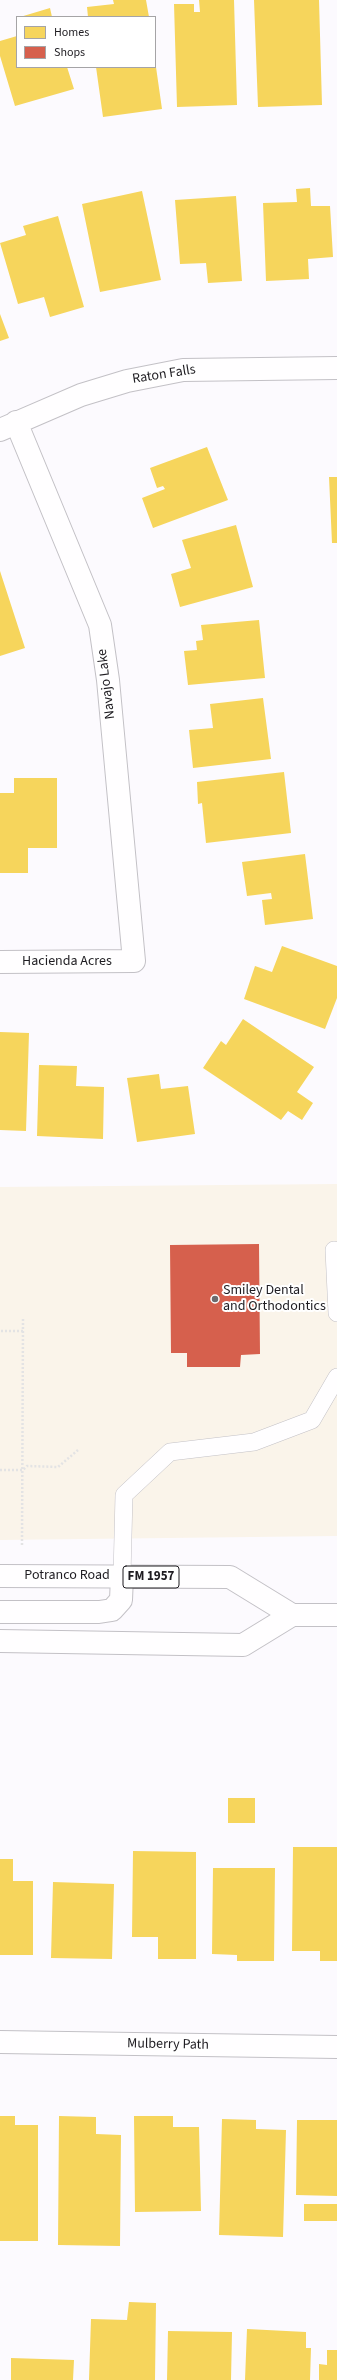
<!DOCTYPE html>
<style>
body{margin:0}
#map{position:relative;width:337px;height:2380px;overflow:hidden;background:#fcfafe;font-family:"Source Sans 3",sans-serif}
canvas{display:block}
.legend{position:absolute;left:16px;top:16px;width:140px;height:52px;box-sizing:border-box;background:#fff;border:1px solid #a5a4a6;margin:0;padding:5px 7px;list-style:none;font-size:12px;color:#1e1c21}
.legend li{display:flex;align-items:center;gap:8px;height:20px}
.legend b{width:20px;border:1px solid #a5a4a6}
</style>
<div id="map">
<canvas width="337" height="2380"></canvas>
<ul class="legend">
<li><b style="height:11px;background:#f6d55c"></b>Homes</li>
<li><b style="height:11px;background:#d6604d"></b>Shops</li>
</ul>
</div>
<script>
const c = document.querySelector('canvas').getContext('2d');
c.lineJoin = 'round';
function paint(path, color) { c.fillStyle = color; c.fill(path, 'evenodd'); }
function trace(path, color, width, dash) { c.strokeStyle = color; c.lineWidth = width; c.lineCap = dash ? 'butt' : 'round'; c.setLineDash(dash || []); c.stroke(path); }
function drawText(font, color, halo, rows, align = 'center') {
  c.font = font + ' "Source Sans 3",sans-serif'; c.lineWidth = 4; c.setLineDash([]); c.textBaseline = 'middle'; c.strokeStyle = halo; c.fillStyle = color; for (const [text, x, y, turn = 0] of rows) {
    c.save(); c.translate(x, y); c.rotate((+turn || 0) * Math.PI / 180); c.textAlign = isNaN(turn) ? turn : align; if (halo) c.strokeText(text, 0, 0); c.fillText(text, 0, 0); c.restore();
  }
}
const commercial = new Path2D(`
 M 337,1184 L 337,1536 L 0,1540 L 0,1187 Z`);
const homes = new Path2D(`
 M 113,0 L 146,0 L 149,17 L 88,17 L 87,7 L 114,4 Z
 M 199,0 L 234,0 L 237,105 L 177,107 L 174,4 L 194,4 L 194,12 L 200,12 Z
 M 254,0 L 319,0 L 322,105 L 258,107 Z
 M 50,8 L 52,17 L 20,17 Z
 M 17,36 L 17,67 L 67,67 L 74,89 L 15,106 L 0,56 L 0,41 Z
 M 96,67 L 156,67 L 162,109 L 103,117 Z
 M 310,188 L 311,206 L 330,206 L 333,257 L 308,259 L 309,279 L 266,281 L 263,203 L 297,202 L 296,189 Z
 M 142,191 L 161,280 L 100,292 L 82,204 Z
 M 236,196 L 242,281 L 208,283 L 206,263 L 180,264 L 175,200 Z
 M 58,216 L 84,307 L 50,317 L 44,297 L 18,304 L 0,243 L 26,235 L 23,226 Z
 M 0,314 L 9,338 L 0,341 Z
 M 207,447 L 228,500 L 153,528 L 142,498 L 165,489 L 163,486 L 157,488 L 150,468 Z
 M 329,477 L 337,477 L 337,543 L 332,543 Z
 M 236,525 L 253,587 L 180,607 L 171,574 L 191,568 L 182,540 Z
 M 0,571 L 25,648 L 0,656 Z
 M 259,620 L 265,678 L 188,685 L 184,651 L 197,650 L 196,641 L 203,640 L 201,625 Z
 M 263,698 L 271,759 L 193,768 L 189,730 L 213,728 L 210,704 Z
 M 284,772 L 291,833 L 206,843 L 202,803 L 198,804 L 197,782 Z
 M 14,778 L 57,778 L 57,848 L 28,848 L 28,873 L 0,873 L 0,793 L 14,793 Z
 M 305,854 L 313,919 L 265,925 L 262,900 L 272,899 L 271,893 L 247,896 L 242,862 Z
 M 282,946 L 337,966 L 337,998 L 325,1029 L 244,999 L 255,966 L 272,972 Z
 M 243,1019 L 314,1067 L 297,1092 L 313,1103 L 302,1120 L 288,1111 L 281,1120 L 203,1068 L 221,1041 L 226,1045 Z
 M 0,1032 L 29,1033 L 26,1131 L 0,1130 Z
 M 39,1065 L 77,1066 L 76,1086 L 104,1087 L 103,1139 L 37,1136 Z
 M 159,1074 L 161,1089 L 188,1086 L 195,1134 L 137,1142 L 127,1078 Z
 M 228,1798 L 255,1798 L 255,1823 L 228,1823 Z
 M 293,1847 L 337,1847 L 337,1961 L 320,1961 L 320,1951 L 292,1951 Z
 M 133,1851 L 196,1852 L 196,1959 L 158,1959 L 158,1937 L 132,1937 Z
 M 0,1859 L 13,1859 L 13,1881 L 33,1881 L 33,1955 L 0,1955 Z
 M 213,1868 L 275,1868 L 274,1961 L 237,1961 L 237,1955 L 212,1954 Z
 M 53,1882 L 114,1884 L 112,1959 L 51,1958 Z
 M 0,2116 L 15,2116 L 15,2125 L 38,2125 L 38,2241 L 0,2241 Z
 M 59,2116 L 96,2117 L 96,2134 L 121,2135 L 120,2246 L 58,2245 Z
 M 134,2116 L 173,2116 L 173,2127 L 199,2127 L 201,2211 L 135,2212 Z
 M 222,2119 L 256,2120 L 256,2129 L 286,2130 L 283,2237 L 219,2235 Z
 M 297,2120 L 337,2120 L 337,2196 L 296,2195 Z
 M 304,2204 L 337,2204 L 337,2221 L 304,2221 Z
 M 129,2302 L 156,2303 L 155,2380 L 89,2380 L 91,2319 L 127,2320 Z
 M 247,2329 L 306,2332 L 306,2348 L 311,2348 L 310,2380 L 245,2380 Z
 M 168,2331 L 232,2332 L 231,2380 L 167,2380 Z
 M 327,2350 L 337,2350 L 337,2380 L 319,2380 L 319,2364 L 327,2365 Z
 M 11,2358 L 74,2360 L 73,2380 L 11,2380 Z`);
const shops = new Path2D(`
 M 259,1244 L 260,1354 L 241,1355 L 240,1367 L 187,1367 L 187,1353 L 171,1353 L 170,1245 Z`);
const path = new Path2D(`
 M 1,1331 L 24,1331
 M 0,1470 L 23,1470 L 27,1466 L 58,1467 L 78,1450
 M 22,1545 L 23,1319`);
const lane = new Path2D(`
 M 334,1250 L 337,1313
 M 122,1576 L 124,1495 L 170,1452 L 254,1442 L 312,1420 L 337,1377`);
const street = new Path2D(`
 M 0,430 L 81,395 L 127,381 L 183,370 L 337,368
 M 0,962 L 134,961 L 108,680 L 100,625 L 16,422
 M 0,2042 L 337,2047`);
const primary = new Path2D(`
 M 0,1576 L 230,1577 L 292,1615 L 337,1615
 M 0,1612 L 99,1612 L 112,1610 L 121,1600 L 122,1576
 M 0,1641 L 243,1645 L 292,1615`);
const markers = [
 [215,1299,4,"#6c6a6e"]
];
const shields = [
 [151,1577,56]
];
const shieldNames = [
 ["FM 1957",151,1577]
];
const streetNames = [
 ["Raton Falls",164,375,-9],
 ["Navajo Lake",107,684,-97],
 ["Hacienda Acres",67,962],
 ["Potranco Road",67,1576],
 ["Mulberry Path",168,2045,1]
];
const poiNames = [
 ["Smiley Dental",223,1291],
 ["and Orthodontics",223,1307]
];
paint(commercial, '#faf4ea');
paint(homes, '#f6d55c');
paint(shops, '#d6604d');
trace(lane, '#c3c1c6', 18);
trace(street, '#c3c1c6', 24);
trace(primary, '#c3c1c6', 24);
trace(path, '#e3e3e4', 2.5, [2, 2]);
trace(lane, '#fffeff', 17);
trace(street, '#fffeff', 22);
trace(primary, '#fffeff', 22);
for (const [x, y, r, color] of markers) { const dot = new Path2D(); dot.arc(x, y, r, 0, 2 * Math.PI); c.fillStyle = color; c.fill(dot); trace(dot, '#fff', 1.5); }
for (const [x, y, w] of shields) { const box = new Path2D(); box.roundRect(x - w / 2, y - 11, w, 22, 3); c.fillStyle = '#fff'; c.fill(box); trace(box, '#1e1c21', 1); }
drawText('bold 13px', '#1e1c21', null, shieldNames);
drawText('14px', '#1e1c21', '#fff', streetNames);
drawText('14px', '#1e1c21', '#fff', poiNames, 'left');
</script>
